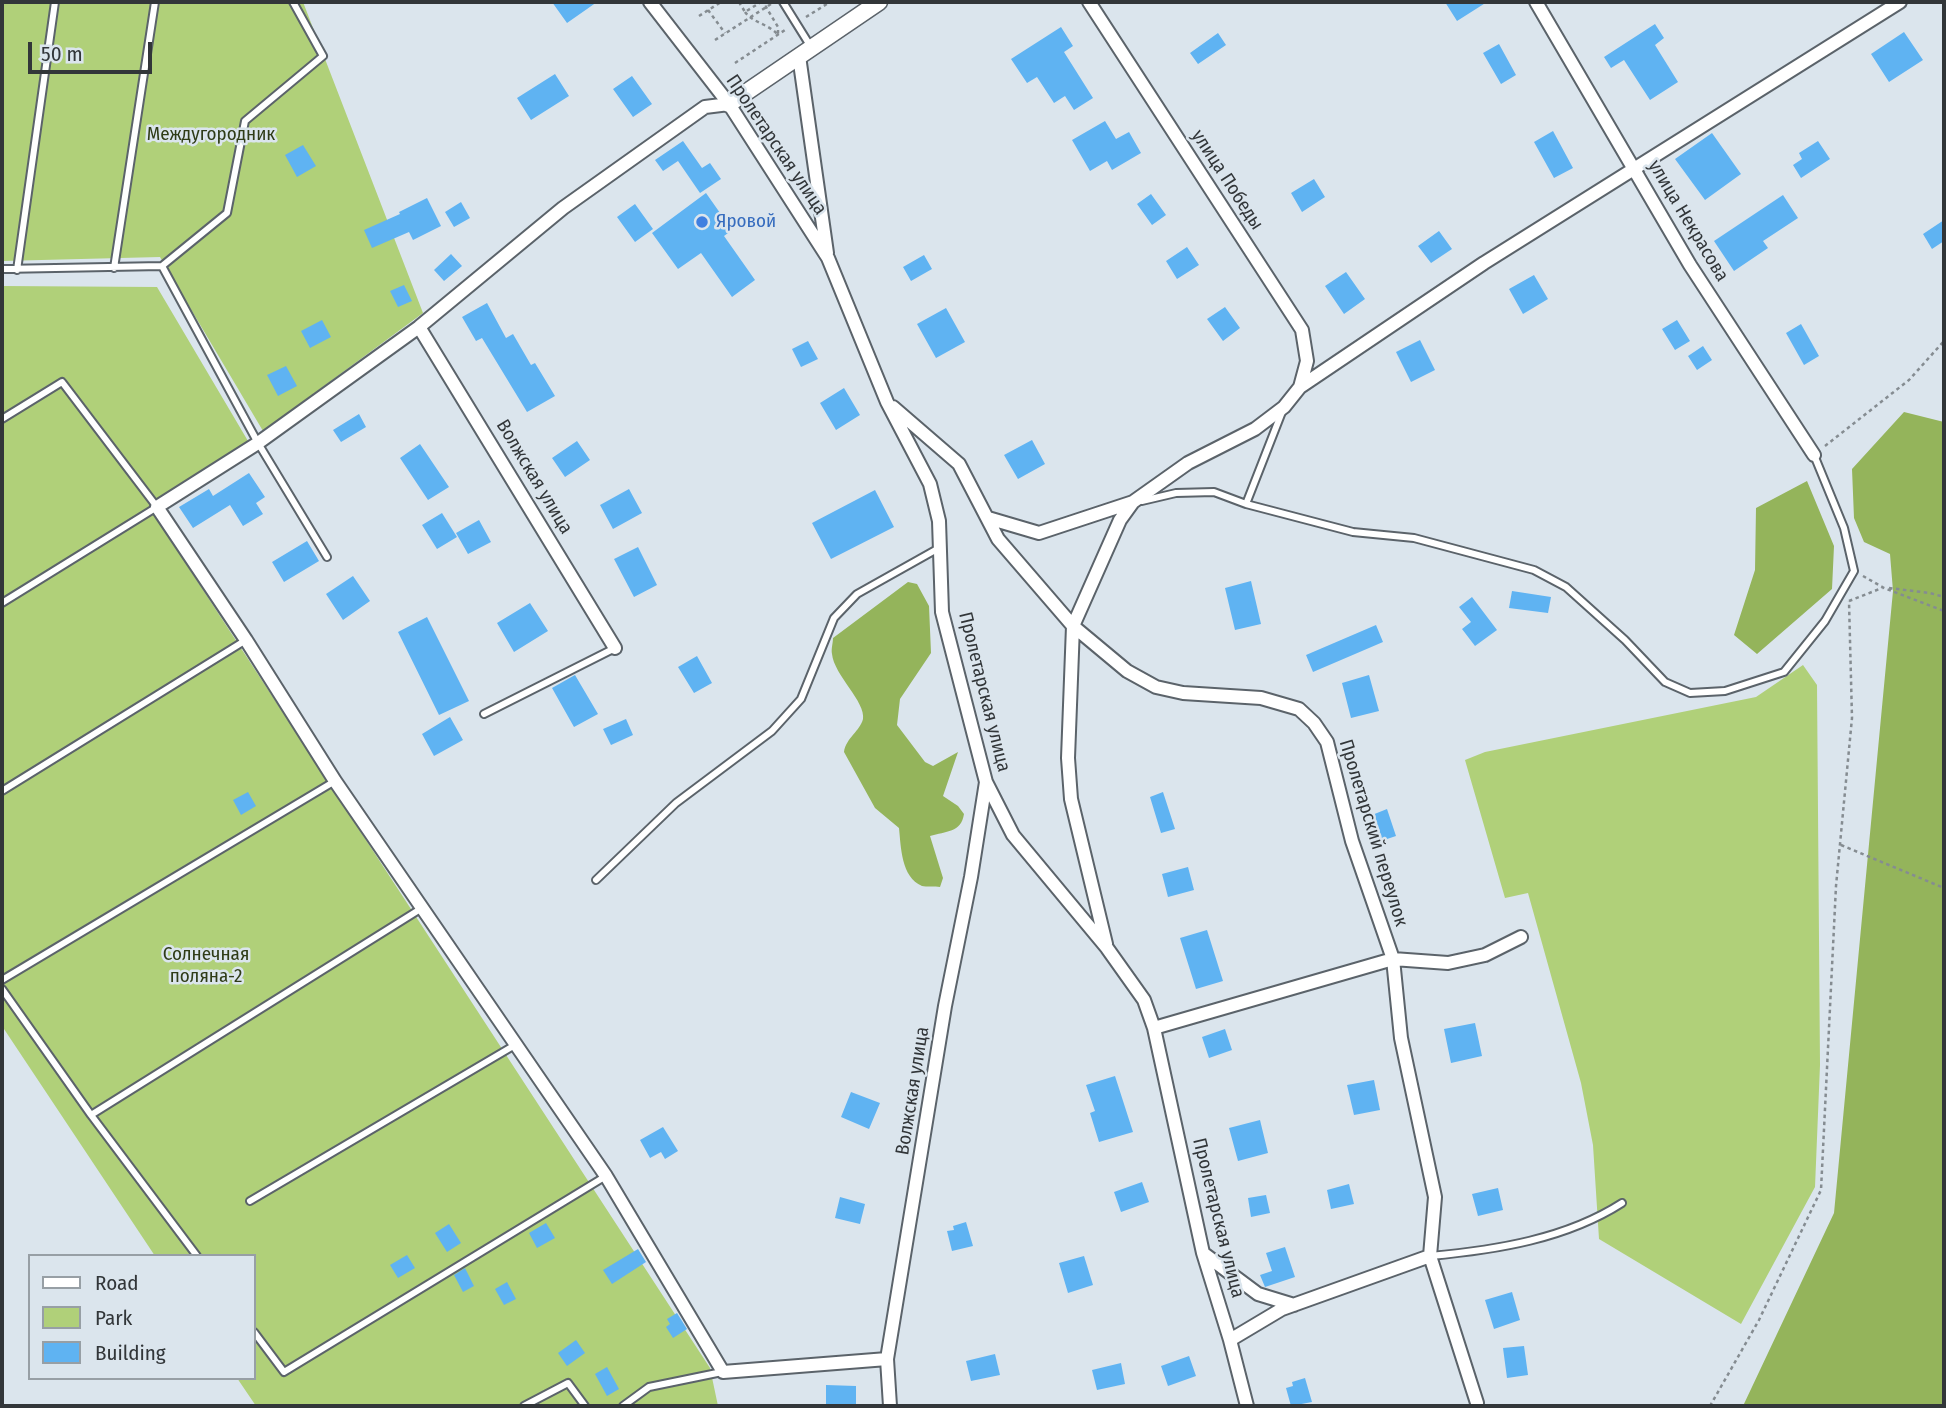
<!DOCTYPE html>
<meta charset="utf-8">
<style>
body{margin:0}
#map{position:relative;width:1946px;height:1408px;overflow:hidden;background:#dbe5ed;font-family:"Fira Sans Condensed",sans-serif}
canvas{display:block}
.frame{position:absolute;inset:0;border:4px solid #323639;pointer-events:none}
.legend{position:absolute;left:28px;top:1254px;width:228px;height:126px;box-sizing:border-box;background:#dbe5ed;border:2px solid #979fa5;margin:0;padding:9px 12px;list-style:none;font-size:21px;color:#323639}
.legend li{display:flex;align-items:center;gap:14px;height:35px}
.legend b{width:35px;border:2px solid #979fa5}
.scale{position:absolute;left:28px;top:42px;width:124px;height:32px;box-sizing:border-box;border:4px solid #323639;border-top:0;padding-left:9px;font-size:21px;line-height:24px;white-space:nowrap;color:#323639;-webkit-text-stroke:5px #dbe5ed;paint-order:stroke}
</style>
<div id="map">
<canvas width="1946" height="1408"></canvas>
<div class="frame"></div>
<ul class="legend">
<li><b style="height:9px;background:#fff"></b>Road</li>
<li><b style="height:19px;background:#b0d079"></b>Park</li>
<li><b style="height:19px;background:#5fb3f2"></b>Building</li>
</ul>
<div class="scale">50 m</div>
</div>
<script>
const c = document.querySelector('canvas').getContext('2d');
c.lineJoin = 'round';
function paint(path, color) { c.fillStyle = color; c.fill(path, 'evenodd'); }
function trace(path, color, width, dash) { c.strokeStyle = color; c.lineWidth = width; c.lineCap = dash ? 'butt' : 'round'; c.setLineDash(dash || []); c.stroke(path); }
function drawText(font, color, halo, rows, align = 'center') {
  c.font = font + ' "Fira Sans Condensed",sans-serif'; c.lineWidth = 5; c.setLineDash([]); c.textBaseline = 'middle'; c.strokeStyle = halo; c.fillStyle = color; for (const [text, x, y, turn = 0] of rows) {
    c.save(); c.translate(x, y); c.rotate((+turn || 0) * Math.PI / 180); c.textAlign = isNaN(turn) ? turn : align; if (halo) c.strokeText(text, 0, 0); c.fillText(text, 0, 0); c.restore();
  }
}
const green = new Path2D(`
 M 2,2 L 303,2 L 423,313 L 263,431 L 160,257 L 2,261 Z
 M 2,286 L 157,287 L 248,441 L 149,507 L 710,1368 L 718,1406 L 256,1406 L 237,1378 L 254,1378 L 254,1256 L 155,1256 L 2,1026 Z
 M 1803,665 L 1817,685 L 1820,1065 L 1815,1187 L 1741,1324 L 1599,1239 L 1593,1145 L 1581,1083 L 1528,893 L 1505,898 L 1465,760 L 1485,752 L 1756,697 Z`);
const forest = new Path2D(`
 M 1904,412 L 1944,422 L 1944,1406 L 1743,1406 L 1834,1213 L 1893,591 L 1890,554 L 1864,542 L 1854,518 L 1852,469 Z
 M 1807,481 L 1834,546 L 1832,589 L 1757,654 L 1734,635 L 1755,570 L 1756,508 Z
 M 908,582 L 917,584 L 929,606 L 931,653 L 900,699 L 897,725 L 925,762 L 933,766 L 958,752 L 943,796 L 958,806 L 964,814 C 961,833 946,831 930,836 L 943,878 L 940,887 C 935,886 926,887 922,886 C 901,877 901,847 899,828 L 875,808 L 844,752 C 846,738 860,731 863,719 C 866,702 834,675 832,654 C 831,649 833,643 833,638 Z`);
const building = new Path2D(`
 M 552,2 L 597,2 L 567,23 Z
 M 1445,2 L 1487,2 L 1457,21 Z
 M 1655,24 L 1664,38 L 1655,45 L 1678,82 L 1650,100 L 1624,60 L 1611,68 L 1604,57 Z
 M 1061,27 L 1073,46 L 1064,52 L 1093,98 L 1074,110 L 1065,96 L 1054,103 L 1037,77 L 1027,83 L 1011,59 Z
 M 1904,32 L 1923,60 L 1889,82 L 1871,54 Z
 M 1218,33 L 1226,45 L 1198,64 L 1190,53 Z
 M 1499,44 L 1516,75 L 1501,84 L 1483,53 Z
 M 555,74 L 569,96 L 531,120 L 517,98 Z
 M 632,76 L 652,104 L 633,117 L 613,89 Z
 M 1105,121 L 1116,139 L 1129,132 L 1141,153 L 1112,170 L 1107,161 L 1090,171 L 1072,140 Z
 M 1553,131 L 1573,168 L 1554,178 L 1534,142 Z
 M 1712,133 L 1741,174 L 1705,200 L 1675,159 Z
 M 683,141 L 702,168 L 710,163 L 721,179 L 700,193 L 678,161 L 663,171 L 655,160 Z
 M 1818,141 L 1830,159 L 1801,178 L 1793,165 L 1802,159 L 1799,153 Z
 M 303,145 L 316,166 L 297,177 L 285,155 Z
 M 1314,179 L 1325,197 L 1302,212 L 1291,193 Z
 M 706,193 L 732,230 L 724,236 L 755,280 L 732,297 L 701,253 L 678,269 L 652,233 Z
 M 1151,194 L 1166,215 L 1152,225 L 1137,204 Z
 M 1783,195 L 1798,218 L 1763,241 L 1768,248 L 1734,271 L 1714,241 Z
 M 427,198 L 441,226 L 413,240 L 409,232 L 372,248 L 364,230 L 400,214 L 399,212 Z
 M 461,202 L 470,218 L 454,227 L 445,212 Z
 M 635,204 L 653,229 L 635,242 L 617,217 Z
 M 1944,220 L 1944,241 L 1932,249 L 1923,234 Z
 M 1439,231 L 1452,249 L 1431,263 L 1418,246 Z
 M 1187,247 L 1199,265 L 1177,279 L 1166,261 Z
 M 451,254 L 462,266 L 444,281 L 434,270 Z
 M 924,255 L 932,269 L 911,281 L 903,267 Z
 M 1346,272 L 1365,299 L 1344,314 L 1325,286 Z
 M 1534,275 L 1548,299 L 1523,314 L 1509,289 Z
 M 404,285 L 412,301 L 398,307 L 390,291 Z
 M 487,303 L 506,338 L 513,334 L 531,365 L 535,363 L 555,396 L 527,412 L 482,338 L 476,341 L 462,317 Z
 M 1225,307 L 1240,328 L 1223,341 L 1207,319 Z
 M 946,308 L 965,342 L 936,358 L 917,324 Z
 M 322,320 L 331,337 L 310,348 L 301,331 Z
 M 1677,320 L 1690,341 L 1675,350 L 1662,329 Z
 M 1801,324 L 1819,356 L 1804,365 L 1786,333 Z
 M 1420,340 L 1435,370 L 1411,382 L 1396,352 Z
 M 808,341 L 818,359 L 801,367 L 792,349 Z
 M 1703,346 L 1712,360 L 1697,370 L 1688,356 Z
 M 286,366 L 297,386 L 278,396 L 267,375 Z
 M 844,388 L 860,415 L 836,430 L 820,403 Z
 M 359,414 L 366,427 L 341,442 L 333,430 Z
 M 1032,440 L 1045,464 L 1018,479 L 1004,455 Z
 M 577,441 L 590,460 L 565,477 L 552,458 Z
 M 420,444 L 449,487 L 428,500 L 400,458 Z
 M 249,473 L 265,497 L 256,503 L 263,514 L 243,526 L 230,505 L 193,528 L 179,507 L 209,489 L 213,496 Z
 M 629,489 L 642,513 L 613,529 L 600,505 Z
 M 875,490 L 894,527 L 831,559 L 812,523 Z
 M 442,513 L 457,537 L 437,549 L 422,525 Z
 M 479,520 L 491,542 L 468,554 L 456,533 Z
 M 307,541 L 319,561 L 284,582 L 272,562 Z
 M 638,547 L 657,585 L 634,597 L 614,559 Z
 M 353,576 L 370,601 L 343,620 L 326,594 Z
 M 1251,581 L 1261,624 L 1235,630 L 1225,588 Z
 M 1512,591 L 1551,597 L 1548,613 L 1509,608 Z
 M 1472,597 L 1497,630 L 1475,646 L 1462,629 L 1471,622 L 1459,607 Z
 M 530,603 L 548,631 L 514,652 L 497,623 Z
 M 427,617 L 469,701 L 439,715 L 398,632 Z
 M 1376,625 L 1383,642 L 1313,672 L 1306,655 Z
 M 697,656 L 712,683 L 694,693 L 678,667 Z
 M 575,675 L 598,714 L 574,727 L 552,688 Z
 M 1369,675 L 1379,711 L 1351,718 L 1342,683 Z
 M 450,717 L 463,740 L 434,756 L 422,734 Z
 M 626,719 L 633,735 L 611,745 L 603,729 Z
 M 248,792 L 256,806 L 241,815 L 233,800 Z
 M 1163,792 L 1175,829 L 1161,833 L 1150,797 Z
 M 1387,809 L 1396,836 L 1381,841 L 1372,815 Z
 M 1188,867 L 1194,890 L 1168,897 L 1162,874 Z
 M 1207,930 L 1223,981 L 1196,989 L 1180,938 Z
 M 1475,1023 L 1482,1056 L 1451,1063 L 1444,1029 Z
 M 1225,1029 L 1232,1050 L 1209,1058 L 1202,1037 Z
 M 1115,1076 L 1133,1132 L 1099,1142 L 1090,1113 L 1095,1111 L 1086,1085 Z
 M 1374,1080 L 1380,1110 L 1354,1115 L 1347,1085 Z
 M 851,1092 L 880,1103 L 869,1129 L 841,1117 Z
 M 1260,1120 L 1268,1153 L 1238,1161 L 1229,1128 Z
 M 663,1127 L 678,1151 L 665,1159 L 661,1152 L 650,1158 L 640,1140 Z
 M 1142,1182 L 1149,1202 L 1121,1212 L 1114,1192 Z
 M 1349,1184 L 1354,1204 L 1331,1209 L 1327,1190 Z
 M 1498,1188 L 1503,1210 L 1478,1216 L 1472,1194 Z
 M 1266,1195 L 1270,1213 L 1251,1217 L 1248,1198 Z
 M 840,1197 L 865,1204 L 860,1224 L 835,1218 Z
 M 966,1222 L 973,1246 L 952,1251 L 947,1231 L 954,1230 L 953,1226 Z
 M 546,1223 L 555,1238 L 537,1248 L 529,1233 Z
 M 449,1224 L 461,1243 L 447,1252 L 435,1233 Z
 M 1285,1247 L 1295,1277 L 1265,1287 L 1260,1275 L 1272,1271 L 1266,1253 Z
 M 638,1249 L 646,1262 L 612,1284 L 603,1270 Z
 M 407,1255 L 415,1268 L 398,1278 L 390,1265 Z
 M 1084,1256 L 1093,1285 L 1068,1293 L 1059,1263 Z
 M 465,1268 L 474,1286 L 463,1292 L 454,1275 Z
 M 507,1282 L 516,1299 L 504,1305 L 495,1289 Z
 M 1512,1292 L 1520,1320 L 1494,1329 L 1485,1300 Z
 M 677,1313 L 687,1329 L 673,1338 L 666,1327 L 670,1324 L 667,1319 Z
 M 576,1340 L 585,1353 L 567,1366 L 558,1353 Z
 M 1524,1346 L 1528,1375 L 1507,1378 L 1503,1348 Z
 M 995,1354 L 1000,1375 L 971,1381 L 966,1361 Z
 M 1189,1356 L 1196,1376 L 1168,1386 L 1161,1366 Z
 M 1121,1363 L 1125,1384 L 1097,1390 L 1092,1370 Z
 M 607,1367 L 619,1389 L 607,1396 L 595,1374 Z
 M 1305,1378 L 1312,1402 L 1291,1406 L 1286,1388 L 1293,1386 L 1292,1382 Z
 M 826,1385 L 856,1386 L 856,1406 L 826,1406 Z`);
const path = new Path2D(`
 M 739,2 L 745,12 L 761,2
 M 708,10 L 725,33
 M 745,12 C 753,23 769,24 778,35 L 778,27 L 766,7 L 766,2
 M 699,16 L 721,2
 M 806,17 L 830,2
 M 715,40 L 771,4
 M 735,63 L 785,30
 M 1825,446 L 1909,380 L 1944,341
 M 1863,576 L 1884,588 L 1944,611
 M 1889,588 L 1930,593 L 1944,597
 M 1849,601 L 1882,588
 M 1841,845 L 1944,888
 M 1710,1406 L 1759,1320 L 1821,1190 L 1836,886 L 1852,718 L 1849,601`);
const service = new Path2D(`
 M 783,2 L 811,47
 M 162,266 L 258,443 L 327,557
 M 114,268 L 155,2
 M 2,269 L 162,266 L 227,213 L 245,121 L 323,56 L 293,2
 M 17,270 L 55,2
 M 2,419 L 62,382 L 157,507 L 2,603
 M 1142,501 L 1176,493 L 1214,492 L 1246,504 L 1353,532 L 1414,538 L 1534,570 L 1566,587 L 1625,640 L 1665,682 L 1690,693 L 1725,691 L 1784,672 L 1825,621 L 1854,571 L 1844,528 L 1814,455
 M 1246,504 L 1282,412
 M 484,714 L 615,648
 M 2,791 L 246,640
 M 596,880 L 676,803 L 772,731 L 801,699 L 834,618 L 857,594 L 939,548
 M 2,980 L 335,781
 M 2,989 L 91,1115 L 197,1256
 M 91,1115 L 422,908
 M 250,1201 L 515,1045
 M 1430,1256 C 1496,1250 1566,1239 1622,1203
 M 254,1332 L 284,1372 L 606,1176
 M 524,1406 L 568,1383 L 585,1406
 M 623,1406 L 649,1387 L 722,1372`);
const minor = new Path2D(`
 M 650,2 L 729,104 L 828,258 L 887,402 L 930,484 L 939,521 L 942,612 L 986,782 L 1013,835 L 1107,948 L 1144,1000 L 1154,1028 L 1203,1253 L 1230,1340 L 1247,1406
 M 1089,2 L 1302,330 L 1307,361 L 1300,387
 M 1536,2 L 1690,265 L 1814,455
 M 799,56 L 827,253
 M 729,104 L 705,107 L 563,208 L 419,327 L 258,443 L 157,507 L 246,640 L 335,781 L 606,1176 L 723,1372 L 887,1359
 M 419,327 L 615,648
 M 893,407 L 959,464 L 998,539 L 1073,626 L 1127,671 L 1156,687 L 1183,693 L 1261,698 L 1299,709 L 1314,723 L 1327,742 L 1352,841 L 1393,959 L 1401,1038 L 1435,1197 L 1430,1256 L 1282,1309 L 1230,1340
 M 988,518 L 1039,533 L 1133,502
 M 1106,944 L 1071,799 L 1068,758 L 1073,626 L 1120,520 L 1133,502 L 1188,463 L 1255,429 L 1284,407 L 1300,387 L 1484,263 L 1900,2
 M 1154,1028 L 1393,959 L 1448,963 L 1485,955 L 1521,937
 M 1203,1253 L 1258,1294 L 1294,1305
 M 1430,1256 L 1477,1403
 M 890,1406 L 887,1359 L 945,1006 L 971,877 L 986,782`);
const tertiary = new Path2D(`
 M 729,104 L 879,2`);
const markers = [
 [702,222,7,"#3f7fe0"]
];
const parkNames = [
 ["Междугородник",211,135],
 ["Солнечная",206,955],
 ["поляна-2",206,977]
];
const streetNames = [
 ["Пролетарская улица",776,145,56],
 ["улица Победы",1227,180,57],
 ["улица Некрасова",1688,221,59],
 ["Волжская улица",534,477,59],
 ["Пролетарская улица",984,692,76],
 ["Пролетарский переулок",1373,833,73],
 ["Волжская улица",913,1091,-81],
 ["Пролетарская улица",1218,1218,76]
];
const shopNames = [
 ["Яровой",716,222]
];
paint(green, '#b0d079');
paint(forest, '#94b45b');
paint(building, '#5fb3f2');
trace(service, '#5b636a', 10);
trace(minor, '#5b636a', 16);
trace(tertiary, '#5b636a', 19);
trace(path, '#858c91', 2.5, [3.5, 3.5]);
trace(service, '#fff', 6);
trace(minor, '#fff', 12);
trace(tertiary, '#fff', 16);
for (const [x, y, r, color] of markers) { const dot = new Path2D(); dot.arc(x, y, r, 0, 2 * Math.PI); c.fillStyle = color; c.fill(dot); trace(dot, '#dbe5ed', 2.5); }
drawText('19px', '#2f3c17', '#dbe5ed', parkNames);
drawText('19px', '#323639', '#dbe5ed', streetNames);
drawText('19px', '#366cbe', '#dbe5ed', shopNames, 'left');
</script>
